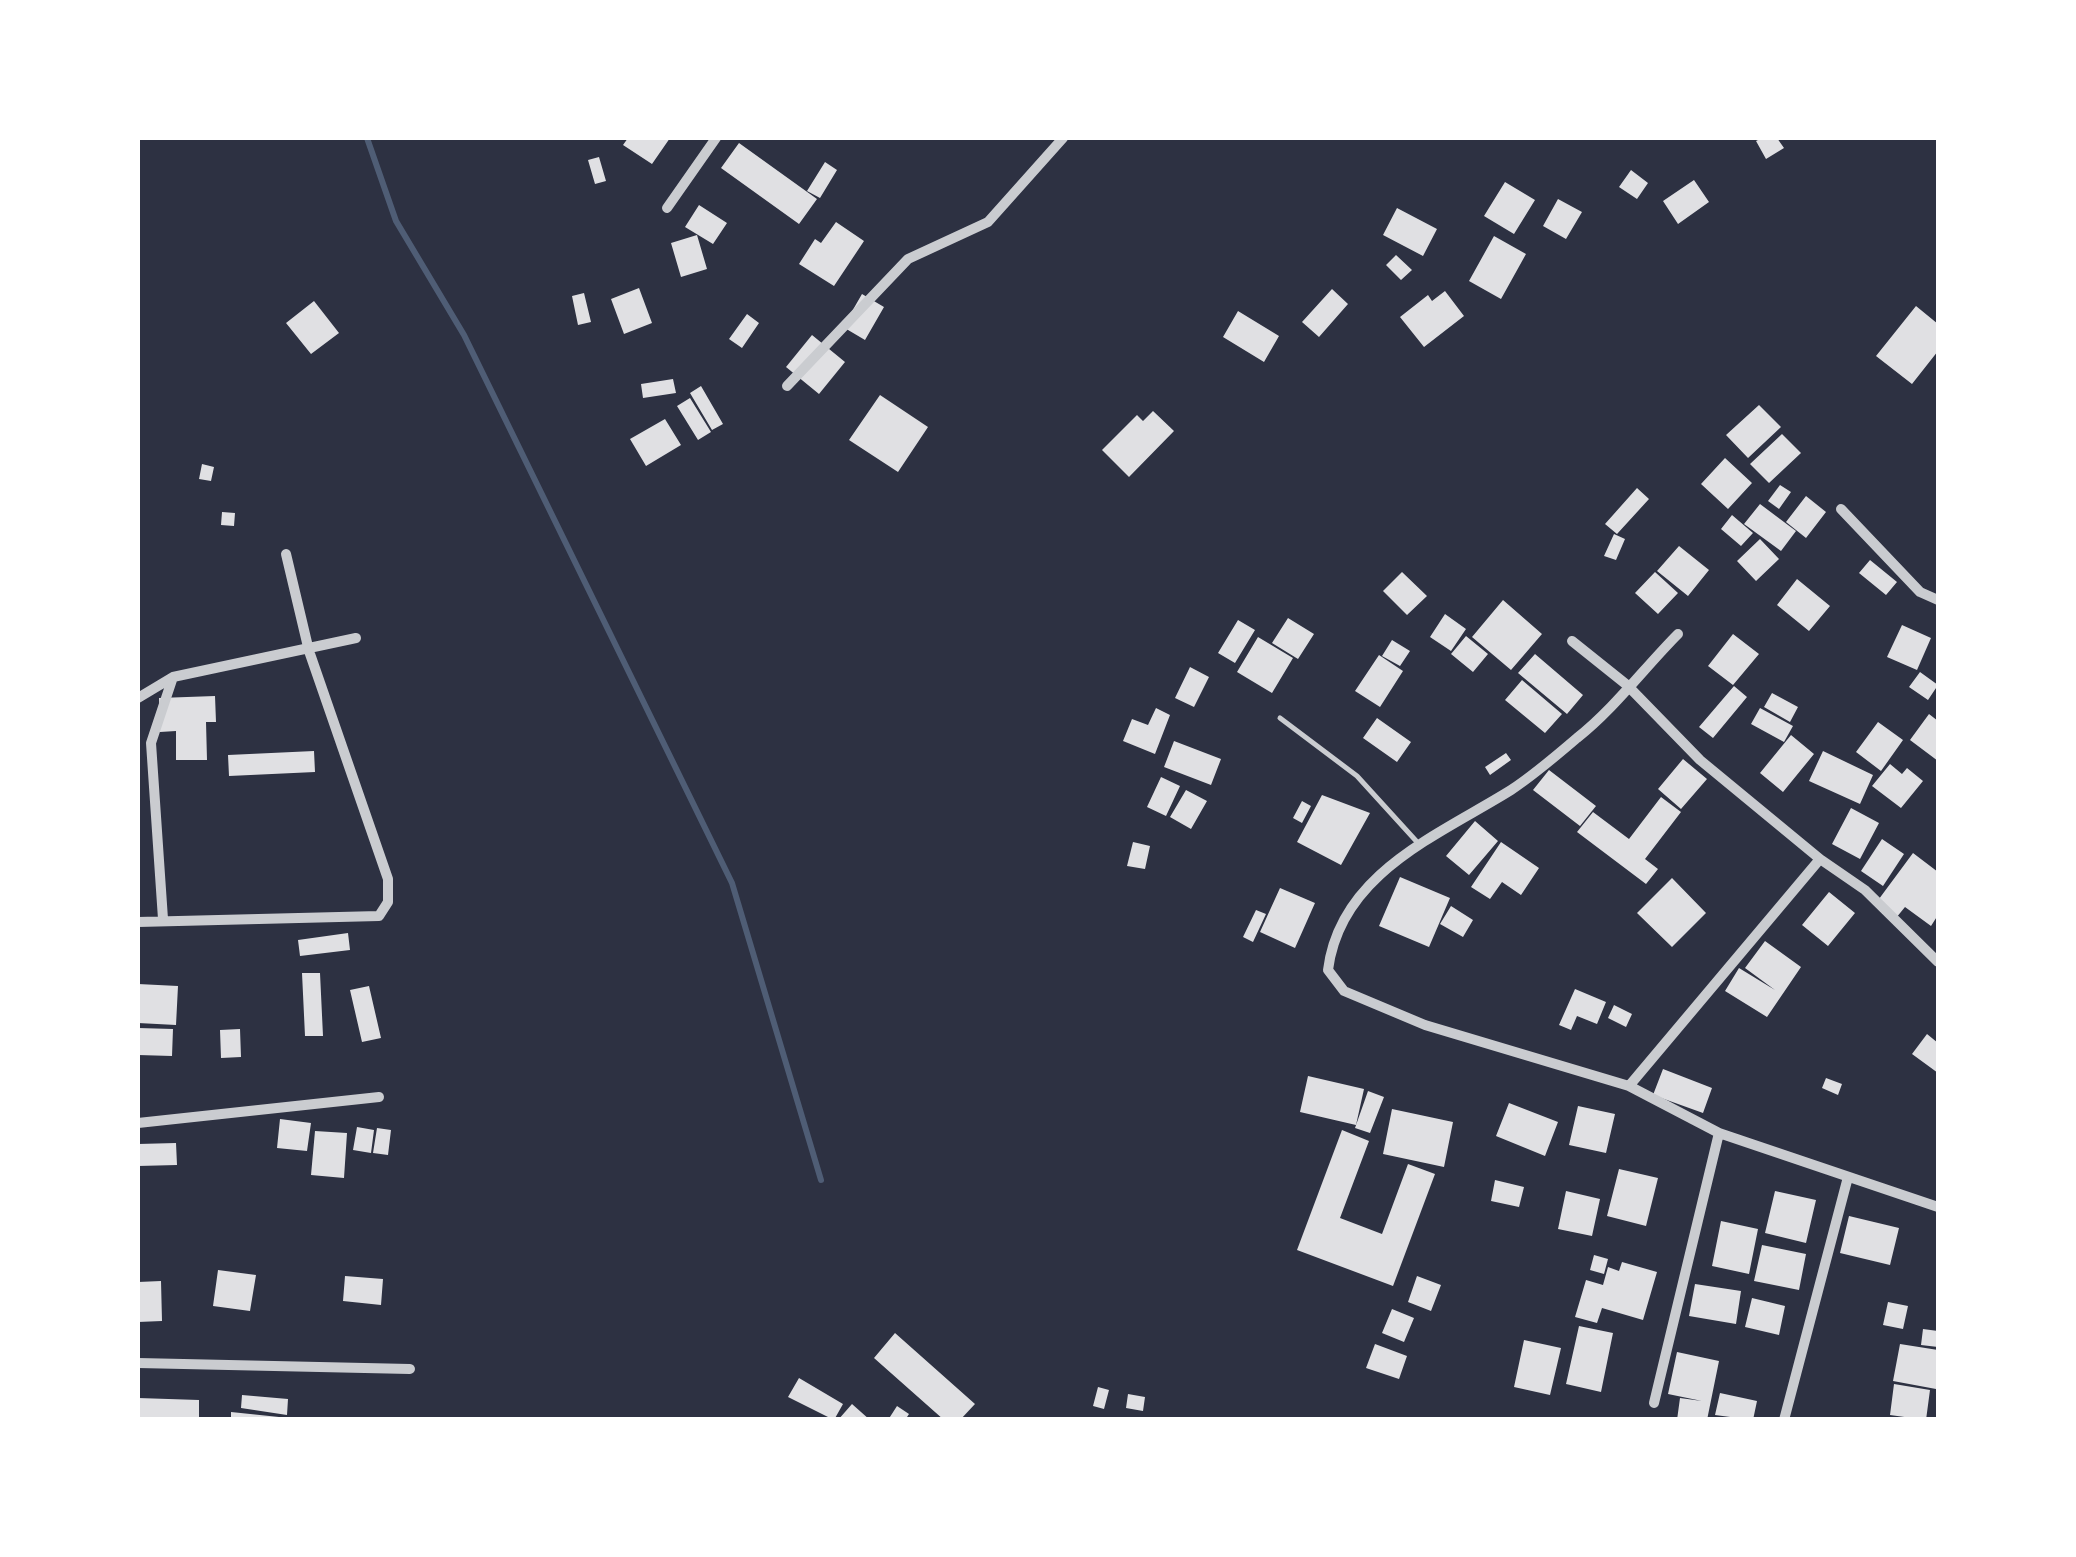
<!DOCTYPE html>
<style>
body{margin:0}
#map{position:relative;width:2076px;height:1557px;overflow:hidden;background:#2d3142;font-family:Helvetica,sans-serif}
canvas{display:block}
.frame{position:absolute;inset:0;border:140px solid #fff;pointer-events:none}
</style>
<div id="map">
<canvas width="2076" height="1557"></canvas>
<div class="frame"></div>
</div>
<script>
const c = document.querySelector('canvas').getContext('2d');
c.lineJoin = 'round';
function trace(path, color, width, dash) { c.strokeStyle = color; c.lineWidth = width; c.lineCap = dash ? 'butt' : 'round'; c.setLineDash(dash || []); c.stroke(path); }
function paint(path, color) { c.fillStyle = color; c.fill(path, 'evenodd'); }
const stream = new Path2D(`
 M 367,138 L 396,221 L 464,335 L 732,883 L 821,1180`);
const building = new Path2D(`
 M 628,138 L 670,138 L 652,164 L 623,145 Z
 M 1762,138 L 1777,138 L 1784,148 L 1766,159 L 1756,141 Z
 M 739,143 L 817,199 L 799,224 L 721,168 Z
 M 599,157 L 606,181 L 595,184 L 588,160 Z
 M 825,162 L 837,170 L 820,198 L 807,191 Z
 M 1631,170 L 1648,183 L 1637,199 L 1619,187 Z
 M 1694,180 L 1709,202 L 1678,224 L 1663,201 Z
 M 1505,182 L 1535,200 L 1514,234 L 1484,216 Z
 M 1558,199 L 1582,212 L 1566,239 L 1543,226 Z
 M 699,205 L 727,223 L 713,244 L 685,227 Z
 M 1397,208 L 1437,229 L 1423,256 L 1383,235 Z
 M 836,222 L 864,241 L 834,286 L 799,264 L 815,239 L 821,243 Z
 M 697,235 L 707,269 L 681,277 L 671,243 Z
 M 1494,236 L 1526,254 L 1501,299 L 1469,281 Z
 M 1396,255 L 1412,270 L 1401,280 L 1386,265 Z
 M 639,288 L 652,323 L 624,334 L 611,299 Z
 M 1332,289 L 1348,304 L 1319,337 L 1302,322 Z
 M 1445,291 L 1464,316 L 1424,347 L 1400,317 L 1428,295 L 1432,301 Z
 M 584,293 L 591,322 L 578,325 L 572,296 Z
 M 862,294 L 884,307 L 865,340 L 843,327 Z
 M 314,301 L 339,333 L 311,354 L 286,323 Z
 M 1916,306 L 1938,324 L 1938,351 L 1912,384 L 1876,356 Z
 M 1238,311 L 1279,336 L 1264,362 L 1223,337 Z
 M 747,314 L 759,323 L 742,348 L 729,339 Z
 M 812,335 L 845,362 L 819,394 L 786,367 Z
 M 673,379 L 676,393 L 643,398 L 641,384 Z
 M 701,386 L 723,424 L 712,430 L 690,393 Z
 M 880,395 L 928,427 L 898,472 L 849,440 Z
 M 690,398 L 711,432 L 698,440 L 677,406 Z
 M 1759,405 L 1781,427 L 1748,458 L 1726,435 Z
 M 1153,411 L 1174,431 L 1129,477 L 1102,450 L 1137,415 L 1143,421 Z
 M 665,419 L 681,445 L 646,466 L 630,439 Z
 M 1782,434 L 1801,453 L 1769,483 L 1750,464 Z
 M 1725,458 L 1752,483 L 1728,509 L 1701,484 Z
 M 202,464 L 214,467 L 211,481 L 199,479 Z
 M 1780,485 L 1791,492 L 1779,509 L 1768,501 Z
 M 1637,488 L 1649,499 L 1617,534 L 1605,524 Z
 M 1806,496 L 1826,512 L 1806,538 L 1786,522 Z
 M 1760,504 L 1796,531 L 1781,551 L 1744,524 Z
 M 222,512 L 235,513 L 234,526 L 221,525 Z
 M 1732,515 L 1753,533 L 1741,546 L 1721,529 Z
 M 1614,534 L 1625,539 L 1616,560 L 1604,556 Z
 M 1760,539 L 1779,559 L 1756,581 L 1737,561 Z
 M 1679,546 L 1709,570 L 1688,596 L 1657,571 Z
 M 1870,560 L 1897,582 L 1886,595 L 1859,573 Z
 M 1402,572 L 1427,596 L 1407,615 L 1383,591 Z
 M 1655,572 L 1678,593 L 1658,614 L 1635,593 Z
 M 1797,579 L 1830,606 L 1809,631 L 1777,605 Z
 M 1503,600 L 1542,634 L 1511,670 L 1472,637 Z
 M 1445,614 L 1466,629 L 1451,651 L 1430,637 Z
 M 1288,618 L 1314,634 L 1298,659 L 1272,643 Z
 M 1238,620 L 1255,630 L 1235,663 L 1218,653 Z
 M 1902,625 L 1931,638 L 1917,670 L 1887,657 Z
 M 1733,634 L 1759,654 L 1733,685 L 1708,666 Z
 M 1466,636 L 1488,654 L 1473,672 L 1451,654 Z
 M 1258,637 L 1293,658 L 1272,693 L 1237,672 Z
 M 1392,640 L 1410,651 L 1400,666 L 1382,656 Z
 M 1535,654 L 1583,695 L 1567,714 L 1518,673 Z
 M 1379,655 L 1403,671 L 1380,707 L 1355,691 Z
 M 1190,667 L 1209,677 L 1194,707 L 1175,698 Z
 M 1920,672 L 1938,685 L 1928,700 L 1909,687 Z
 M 1522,680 L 1562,714 L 1545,733 L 1505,700 Z
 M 1734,686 L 1747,697 L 1713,738 L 1699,727 Z
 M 1772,693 L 1798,707 L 1790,722 L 1764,707 Z
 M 215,696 L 216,722 L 206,722 L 207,760 L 176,760 L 176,731 L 160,732 L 159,698 Z
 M 1156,708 L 1170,715 L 1155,754 L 1123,741 L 1132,719 L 1148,725 Z
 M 1760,708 L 1793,726 L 1784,742 L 1751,724 Z
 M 1929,714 L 1938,721 L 1938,761 L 1910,740 Z
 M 1377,718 L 1411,742 L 1397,762 L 1363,738 Z
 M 1878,722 L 1903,740 L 1881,771 L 1856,752 Z
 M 1791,735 L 1814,754 L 1783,792 L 1760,773 Z
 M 1174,741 L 1221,759 L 1211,785 L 1164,767 Z
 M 314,751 L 315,772 L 229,776 L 228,755 Z
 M 1823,751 L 1873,775 L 1860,804 L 1809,781 Z
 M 1506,753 L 1511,760 L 1490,775 L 1485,767 Z
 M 1683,759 L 1707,779 L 1681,809 L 1658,789 Z
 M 1890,764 L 1902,774 L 1907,768 L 1923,781 L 1901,808 L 1872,786 Z
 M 1549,770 L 1596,806 L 1580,826 L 1533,790 Z
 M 1161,777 L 1180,786 L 1166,816 L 1147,807 Z
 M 1186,790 L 1207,801 L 1191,829 L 1170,817 Z
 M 1322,795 L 1370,813 L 1341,865 L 1297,842 Z
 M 1661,797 L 1681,812 L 1645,859 L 1658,869 L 1646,884 L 1577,832 L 1593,812 L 1629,839 Z
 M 1302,801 L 1311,806 L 1302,823 L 1293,818 Z
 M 1851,808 L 1879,823 L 1860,859 L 1832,844 Z
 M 1475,821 L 1498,841 L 1469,875 L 1446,856 Z
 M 1882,839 L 1904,854 L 1883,886 L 1861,871 Z
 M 1133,842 L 1150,846 L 1145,869 L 1127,866 Z
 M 1501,842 L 1539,868 L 1521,895 L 1502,882 L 1490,899 L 1471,887 Z
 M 1913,853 L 1938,872 L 1938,915 L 1931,926 L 1905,907 L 1896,918 L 1876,903 Z
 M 1400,877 L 1450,898 L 1429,947 L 1379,926 Z
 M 1672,878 L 1706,913 L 1672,947 L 1637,913 Z
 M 1280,888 L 1315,903 L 1295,948 L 1260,932 Z
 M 1829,892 L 1855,913 L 1828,946 L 1802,925 Z
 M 1451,906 L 1473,920 L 1463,937 L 1440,924 Z
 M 1256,910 L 1266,914 L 1253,942 L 1243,937 Z
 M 348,933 L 350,950 L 300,956 L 298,940 Z
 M 1765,941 L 1801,967 L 1767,1017 L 1725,991 L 1739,968 L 1775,990 L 1745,968 Z
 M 302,973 L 320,973 L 323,1036 L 305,1036 Z
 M 138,984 L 178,986 L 176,1025 L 138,1023 Z
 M 369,986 L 381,1038 L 362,1042 L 350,990 Z
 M 1575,989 L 1606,1002 L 1597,1024 L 1577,1016 L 1571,1030 L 1559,1025 Z
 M 1614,1005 L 1632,1014 L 1626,1027 L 1608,1018 Z
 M 138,1028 L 173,1029 L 172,1056 L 138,1055 Z
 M 240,1029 L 241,1057 L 221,1058 L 220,1030 Z
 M 1927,1034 L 1938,1043 L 1938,1073 L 1912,1054 Z
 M 1663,1069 L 1712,1088 L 1703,1113 L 1653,1095 Z
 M 1308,1076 L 1364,1089 L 1356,1125 L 1300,1112 Z
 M 1826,1078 L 1842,1084 L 1838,1095 L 1822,1088 Z
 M 1368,1091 L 1384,1097 L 1370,1133 L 1355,1128 Z
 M 1509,1103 L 1558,1122 L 1545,1156 L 1496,1136 Z
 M 1578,1106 L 1615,1114 L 1606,1153 L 1569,1145 Z
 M 1392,1109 L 1453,1122 L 1444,1167 L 1383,1154 Z
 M 280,1119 L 311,1123 L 307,1151 L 277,1148 Z
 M 357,1127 L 374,1130 L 371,1153 L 353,1150 Z
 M 377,1128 L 391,1130 L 388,1155 L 373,1153 Z
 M 1342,1130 L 1369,1141 L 1340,1218 L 1382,1234 L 1408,1164 L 1435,1174 L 1393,1286 L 1297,1250 Z
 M 315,1131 L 347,1133 L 344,1178 L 311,1175 Z
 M 176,1143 L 177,1165 L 138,1166 L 138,1144 Z
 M 1619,1169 L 1658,1178 L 1646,1226 L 1607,1216 Z
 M 1495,1180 L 1524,1187 L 1519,1207 L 1491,1201 Z
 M 1566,1191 L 1600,1199 L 1592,1236 L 1558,1229 Z
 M 1775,1191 L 1816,1200 L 1806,1243 L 1765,1233 Z
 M 1849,1216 L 1899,1228 L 1890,1265 L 1840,1253 Z
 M 1721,1221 L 1758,1229 L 1749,1274 L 1712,1266 Z
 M 1762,1245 L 1806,1254 L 1799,1290 L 1754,1281 Z
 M 1594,1255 L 1608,1259 L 1604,1274 L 1590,1270 Z
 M 1622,1262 L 1657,1272 L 1643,1320 L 1602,1308 L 1597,1323 L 1575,1317 L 1586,1280 L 1603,1285 L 1608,1267 L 1619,1271 Z
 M 218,1270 L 256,1275 L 250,1311 L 213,1306 Z
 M 345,1276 L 383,1279 L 381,1305 L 343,1301 Z
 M 1417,1276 L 1441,1285 L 1431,1311 L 1408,1302 Z
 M 161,1281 L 162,1321 L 138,1322 L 138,1282 Z
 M 1695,1284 L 1741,1291 L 1736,1324 L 1689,1316 Z
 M 1752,1298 L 1785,1306 L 1779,1335 L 1745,1327 Z
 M 1888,1302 L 1908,1306 L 1903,1329 L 1883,1325 Z
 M 1392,1309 L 1414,1318 L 1404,1342 L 1382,1333 Z
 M 1579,1326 L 1613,1333 L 1601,1392 L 1566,1384 Z
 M 1923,1329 L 1938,1331 L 1938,1347 L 1921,1345 Z
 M 895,1333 L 975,1404 L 960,1420 L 944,1420 L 874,1358 Z
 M 1524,1340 L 1561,1348 L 1550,1395 L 1514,1387 Z
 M 1375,1344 L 1407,1356 L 1399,1379 L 1366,1368 Z
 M 1900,1344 L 1938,1350 L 1936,1389 L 1893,1381 Z
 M 1677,1352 L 1719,1361 L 1707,1420 L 1677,1420 L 1680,1398 L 1702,1401 L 1668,1394 Z
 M 799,1378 L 843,1404 L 834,1420 L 788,1397 Z
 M 1894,1384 L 1930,1390 L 1926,1420 L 1890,1415 Z
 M 1098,1387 L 1109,1390 L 1104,1409 L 1093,1406 Z
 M 1720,1393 L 1757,1401 L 1753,1420 L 1715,1415 Z
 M 1128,1394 L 1145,1397 L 1143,1411 L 1126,1408 Z
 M 242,1395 L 288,1399 L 287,1415 L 241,1408 Z
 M 138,1398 L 199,1400 L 199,1420 L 138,1420 Z
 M 852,1404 L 870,1420 L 838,1420 Z
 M 897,1406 L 909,1414 L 905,1420 L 888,1420 Z
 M 231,1412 L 279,1417 L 279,1420 L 231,1420 Z`);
const service = new Path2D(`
 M 1280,718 L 1357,776 L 1418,843`);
const minor = new Path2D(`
 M 667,208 L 716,138
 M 787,386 L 908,259 L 988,222 L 1063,138
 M 1841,509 L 1920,592 L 1938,600
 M 1678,634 C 1645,667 1614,709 1577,738 C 1556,756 1534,775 1511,790 C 1439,835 1340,873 1328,970 L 1344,991 L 1425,1025 L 1629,1086 L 1719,1133 L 1938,1207
 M 1572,641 L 1627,685 L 1700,760 L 1820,859 L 1865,890 L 1938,962
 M 138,698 L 173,677 L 356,638
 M 163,919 L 151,743 L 173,677
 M 138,922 L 379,916 L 388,902 L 388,879 L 309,651 L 286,554
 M 1629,1086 L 1820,859
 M 138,1123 L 379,1097
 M 138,1363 L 410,1369
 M 1654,1403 L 1719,1133
 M 1784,1420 L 1848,1177`);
trace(stream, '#4f5d75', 6);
paint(building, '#e0e0e3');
trace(service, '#caccd0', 5);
trace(minor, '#caccd0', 10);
</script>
